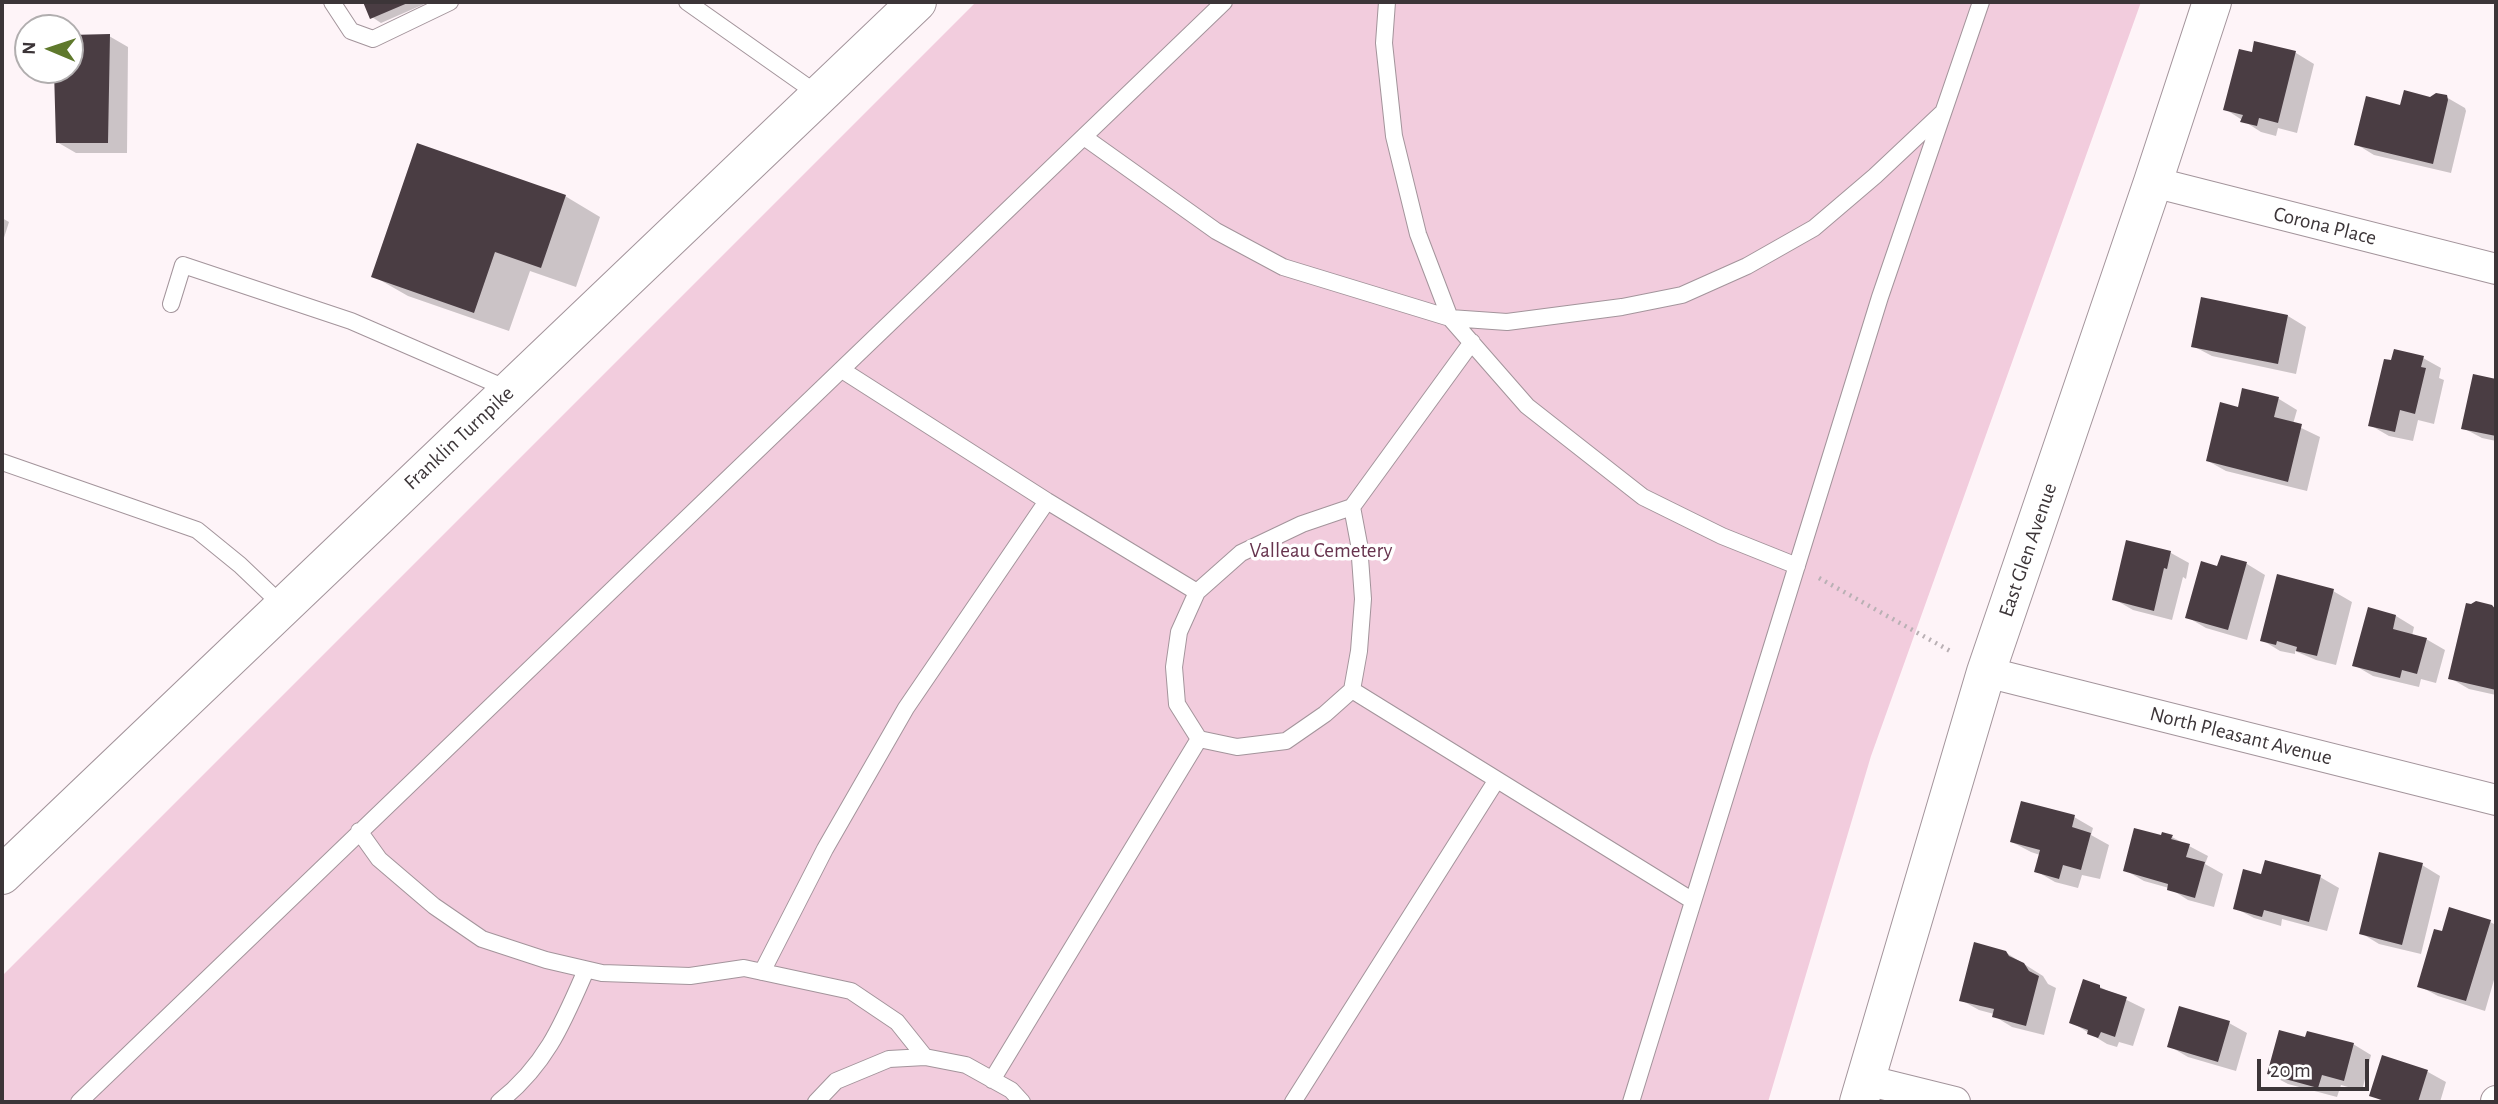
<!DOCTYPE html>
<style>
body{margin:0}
#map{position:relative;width:2498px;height:1104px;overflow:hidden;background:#fef4f8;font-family:"Alegreya Sans",sans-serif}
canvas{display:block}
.frame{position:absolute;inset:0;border:4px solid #3c3538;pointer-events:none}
.north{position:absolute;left:14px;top:14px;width:70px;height:70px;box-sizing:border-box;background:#fff;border:2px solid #b1aeaf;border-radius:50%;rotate:272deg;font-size:19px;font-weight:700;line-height:28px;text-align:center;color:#3c3538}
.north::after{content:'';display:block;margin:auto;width:24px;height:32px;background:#5f792c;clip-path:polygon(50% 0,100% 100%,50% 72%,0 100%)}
.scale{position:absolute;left:2257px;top:1059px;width:112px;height:32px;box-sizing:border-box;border:4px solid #3c3538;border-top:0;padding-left:9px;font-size:21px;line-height:24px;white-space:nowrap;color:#3c3538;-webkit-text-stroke:5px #fff;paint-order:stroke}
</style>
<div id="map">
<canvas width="2498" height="1104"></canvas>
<div class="frame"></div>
<div class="north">N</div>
<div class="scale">20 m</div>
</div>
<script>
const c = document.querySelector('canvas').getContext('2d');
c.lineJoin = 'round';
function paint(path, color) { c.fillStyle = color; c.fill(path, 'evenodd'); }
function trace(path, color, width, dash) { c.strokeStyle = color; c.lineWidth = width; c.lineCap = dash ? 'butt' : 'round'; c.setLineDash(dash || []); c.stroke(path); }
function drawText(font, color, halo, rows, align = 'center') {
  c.font = font + ' "Alegreya Sans",sans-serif'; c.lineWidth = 7; c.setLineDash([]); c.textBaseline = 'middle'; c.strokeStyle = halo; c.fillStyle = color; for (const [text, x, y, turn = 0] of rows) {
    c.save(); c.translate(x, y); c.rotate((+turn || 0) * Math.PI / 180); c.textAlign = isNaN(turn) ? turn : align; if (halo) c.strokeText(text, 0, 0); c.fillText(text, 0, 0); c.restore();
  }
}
const green = new Path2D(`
 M 976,2 L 2141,2 L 1871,756 L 1768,1102 L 2,1102 L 2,976 Z`);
const shadow = new Path2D(`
 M 365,2 L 429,2 L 381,23 L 372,17 Z
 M 70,36 L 109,36 L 128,47 L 127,153 L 76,153 L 57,142 L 56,70 L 70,70 Z
 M 2256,43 L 2296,53 L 2314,64 L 2297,133 L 2278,128 L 2276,136 L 2261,132 L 2225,109 L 2253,54 Z
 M 2446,97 L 2465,108 L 2466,111 L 2451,173 L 2374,155 L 2356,144 L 2401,107 Z
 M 565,196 L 600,217 L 576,287 L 530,271 L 509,331 L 408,296 L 373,276 Z
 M 2,218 L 9,222 L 2,244 Z
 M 2288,316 L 2306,327 L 2296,374 L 2212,356 L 2193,346 Z
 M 2423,358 L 2441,368 L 2439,378 L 2444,380 L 2434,424 L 2418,420 L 2413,441 L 2389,436 L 2370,425 Z
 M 2475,376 L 2496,381 L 2496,441 L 2482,438 L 2463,428 Z
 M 2244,391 L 2279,399 L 2297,410 L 2293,424 L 2320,437 L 2307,491 L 2226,471 L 2208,461 L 2239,409 Z
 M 2128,542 L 2171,553 L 2189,563 L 2186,579 L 2183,577 L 2172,620 L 2133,610 L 2114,599 Z
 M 2222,557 L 2247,564 L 2265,575 L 2247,640 L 2206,628 L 2187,617 L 2219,568 Z
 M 2333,591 L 2352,602 L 2336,665 L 2316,660 L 2295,651 L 2295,654 L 2280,651 L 2262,640 Z
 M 2492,607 L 2496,609 L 2496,695 L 2469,689 L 2450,678 Z
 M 2369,609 L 2396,616 L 2414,627 L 2412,636 L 2426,639 L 2445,650 L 2436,683 L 2421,679 L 2419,687 L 2373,676 L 2354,665 Z
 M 2074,817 L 2093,828 L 2091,835 L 2109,845 L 2100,879 L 2082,875 L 2078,888 L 2055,882 L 2036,871 L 2040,855 L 2031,852 L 2012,842 Z
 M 2162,837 L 2172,837 L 2208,856 L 2205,864 L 2223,874 L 2214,907 L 2188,900 L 2169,888 L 2144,881 L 2125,870 Z
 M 2422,865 L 2440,876 L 2421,954 L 2379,944 L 2361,933 Z
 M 2263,876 L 2320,877 L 2339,888 L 2327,931 L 2282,919 L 2281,926 L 2254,918 L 2235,908 Z
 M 2490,922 L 2496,925 L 2496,973 L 2485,1011 L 2438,996 L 2419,986 L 2443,933 Z
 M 2005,952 L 2043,976 L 2048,984 L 2056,988 L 2044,1035 L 2012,1027 L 1994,1016 L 1994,1014 L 1979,1010 L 1961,1000 Z
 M 2100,987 L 2145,1009 L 2133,1046 L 2119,1042 L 2117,1047 L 2107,1044 L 2071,1022 Z
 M 2229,1023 L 2247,1033 L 2236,1071 L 2188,1057 L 2169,1046 Z
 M 2307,1039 L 2353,1044 L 2371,1055 L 2362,1091 L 2341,1085 L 2337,1097 L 2288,1084 L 2269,1074 Z
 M 2383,1058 L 2428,1072 L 2446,1082 L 2440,1102 L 2384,1102 L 2371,1095 Z`);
const building = new Path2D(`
 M 363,2 L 410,2 L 370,19 Z
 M 110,34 L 108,143 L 56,143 L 54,70 L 70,70 L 70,35 Z
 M 2254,41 L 2296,51 L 2278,123 L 2259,118 L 2257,126 L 2240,122 L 2243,115 L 2223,110 L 2239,49 L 2252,52 Z
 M 2404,90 L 2430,97 L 2436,93 L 2447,95 L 2448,100 L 2433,164 L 2354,145 L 2366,96 L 2400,105 Z
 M 417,143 L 566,195 L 541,268 L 495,252 L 474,313 L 371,277 Z
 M 2201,297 L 2288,315 L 2278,364 L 2191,347 Z
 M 2394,349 L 2424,356 L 2421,367 L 2426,368 L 2415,414 L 2400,410 L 2395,432 L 2368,426 L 2384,359 L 2391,360 Z
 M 2473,374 L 2496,379 L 2496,436 L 2461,429 Z
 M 2242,388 L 2279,397 L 2274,417 L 2302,424 L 2288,482 L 2206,461 L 2220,402 L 2238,407 Z
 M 2126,540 L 2171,551 L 2167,569 L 2164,568 L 2154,611 L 2112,600 Z
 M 2221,555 L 2247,562 L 2228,630 L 2185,618 L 2201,561 L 2217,566 Z
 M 2277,574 L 2334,589 L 2317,656 L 2296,651 L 2297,647 L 2277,641 L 2276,645 L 2260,641 Z
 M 2476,601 L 2492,605 L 2496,610 L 2494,642 L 2496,643 L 2496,690 L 2448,679 L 2466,603 L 2471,604 Z
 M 2368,607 L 2396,615 L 2393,629 L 2427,638 L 2417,674 L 2402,670 L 2400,678 L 2352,666 Z
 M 2021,801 L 2075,815 L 2072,827 L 2091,833 L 2081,870 L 2063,865 L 2059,879 L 2034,872 L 2040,850 L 2010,842 Z
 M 2134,828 L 2161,835 L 2162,832 L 2173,835 L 2171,839 L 2190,844 L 2186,857 L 2205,862 L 2195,898 L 2167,890 L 2168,884 L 2123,871 Z
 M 2379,852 L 2423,863 L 2402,945 L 2359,934 Z
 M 2265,860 L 2321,875 L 2309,922 L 2264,910 L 2262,917 L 2233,909 L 2243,869 L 2261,874 Z
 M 2449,907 L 2491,920 L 2466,1001 L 2417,987 L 2434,929 L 2442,931 Z
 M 1974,942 L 2006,951 L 2009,956 L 2024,963 L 2029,971 L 2039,976 L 2026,1026 L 1992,1017 L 1994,1009 L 1959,1001 Z
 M 2083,979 L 2100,985 L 2100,988 L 2127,997 L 2115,1037 L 2101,1032 L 2098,1038 L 2087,1034 L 2088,1030 L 2069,1023 Z
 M 2179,1006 L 2230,1021 L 2218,1062 L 2167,1047 Z
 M 2279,1030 L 2305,1037 L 2307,1031 L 2354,1043 L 2344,1081 L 2322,1075 L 2318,1088 L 2267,1074 Z
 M 2382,1055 L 2428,1070 L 2418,1102 L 2388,1102 L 2369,1096 Z`);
const path = new Path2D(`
 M 1819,578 L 1952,652`);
const service = new Path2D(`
 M 332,2 L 351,31 L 373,39 L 450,2
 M 687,2 L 819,95
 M 1387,2 L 1384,43 L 1394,136 L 1418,234 L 1450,318 L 1527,406 L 1643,497 L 1722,536 L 1797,566
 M 1084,137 L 1216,231 L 1283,267 L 1450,318 L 1507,322 L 1622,307 L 1682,295 L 1747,266 L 1814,228 L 1875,176 L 1942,113
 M 171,304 L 183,265 L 351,321 L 510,390
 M 842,370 L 1047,501 L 1197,592
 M 2,462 L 197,530 L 240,565 L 282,605
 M 1352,507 L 1359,544 L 1363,599 L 1359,651 L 1352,690 L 1325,714 L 1286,741 L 1237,747 L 1199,739 L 1177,704 L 1174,667 L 1179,632 L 1197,592 L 1241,553 L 1302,524 Z
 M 1352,507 L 1472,342
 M 1352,690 L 1693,901
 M 359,831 L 379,859 L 434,906 L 482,939 L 546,960 L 602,973 L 690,976 L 744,968 L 851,991 L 897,1022 L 925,1057
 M 762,972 L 825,849 L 906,708 L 1047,501
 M 992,1080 L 1199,739
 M 79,1102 L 1224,2
 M 499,1102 C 546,1065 563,1023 586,970
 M 816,1102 L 836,1081 L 889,1059 L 925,1057 L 966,1065 L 1011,1090 L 1022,1102
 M 1293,1102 L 1496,781
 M 1631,1102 L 1880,297 L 1981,2`);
const minor = new Path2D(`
 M 2153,182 L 2496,269
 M 1986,672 L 2496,800
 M 1866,1080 L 1955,1102
 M 2496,1102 L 2496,1101`);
const tertiary = new Path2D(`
 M 2,875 L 917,2
 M 1859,1102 L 1986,672 L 2153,182 L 2212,2`);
const streetNames = [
 ["Corona Place",2325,226,14],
 ["Franklin Turnpike",459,438,-43],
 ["East Glen Avenue",2028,550,-71],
 ["North Pleasant Avenue",2241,736,14]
];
const parkNames = [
 ["Valleau Cemetery",1321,551]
];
paint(green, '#f2ccdd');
paint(shadow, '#0003');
paint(building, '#4a3d43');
trace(service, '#a3949b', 18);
trace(minor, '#a3949b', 32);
trace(tertiary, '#a3949b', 40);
trace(path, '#b9b0b4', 4.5, [2, 5]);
trace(service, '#fff', 16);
trace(minor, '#fff', 30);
trace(tertiary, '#fff', 38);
drawText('21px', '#3c3538', '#fff', streetNames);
drawText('21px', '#66334d', '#fff', parkNames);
</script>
